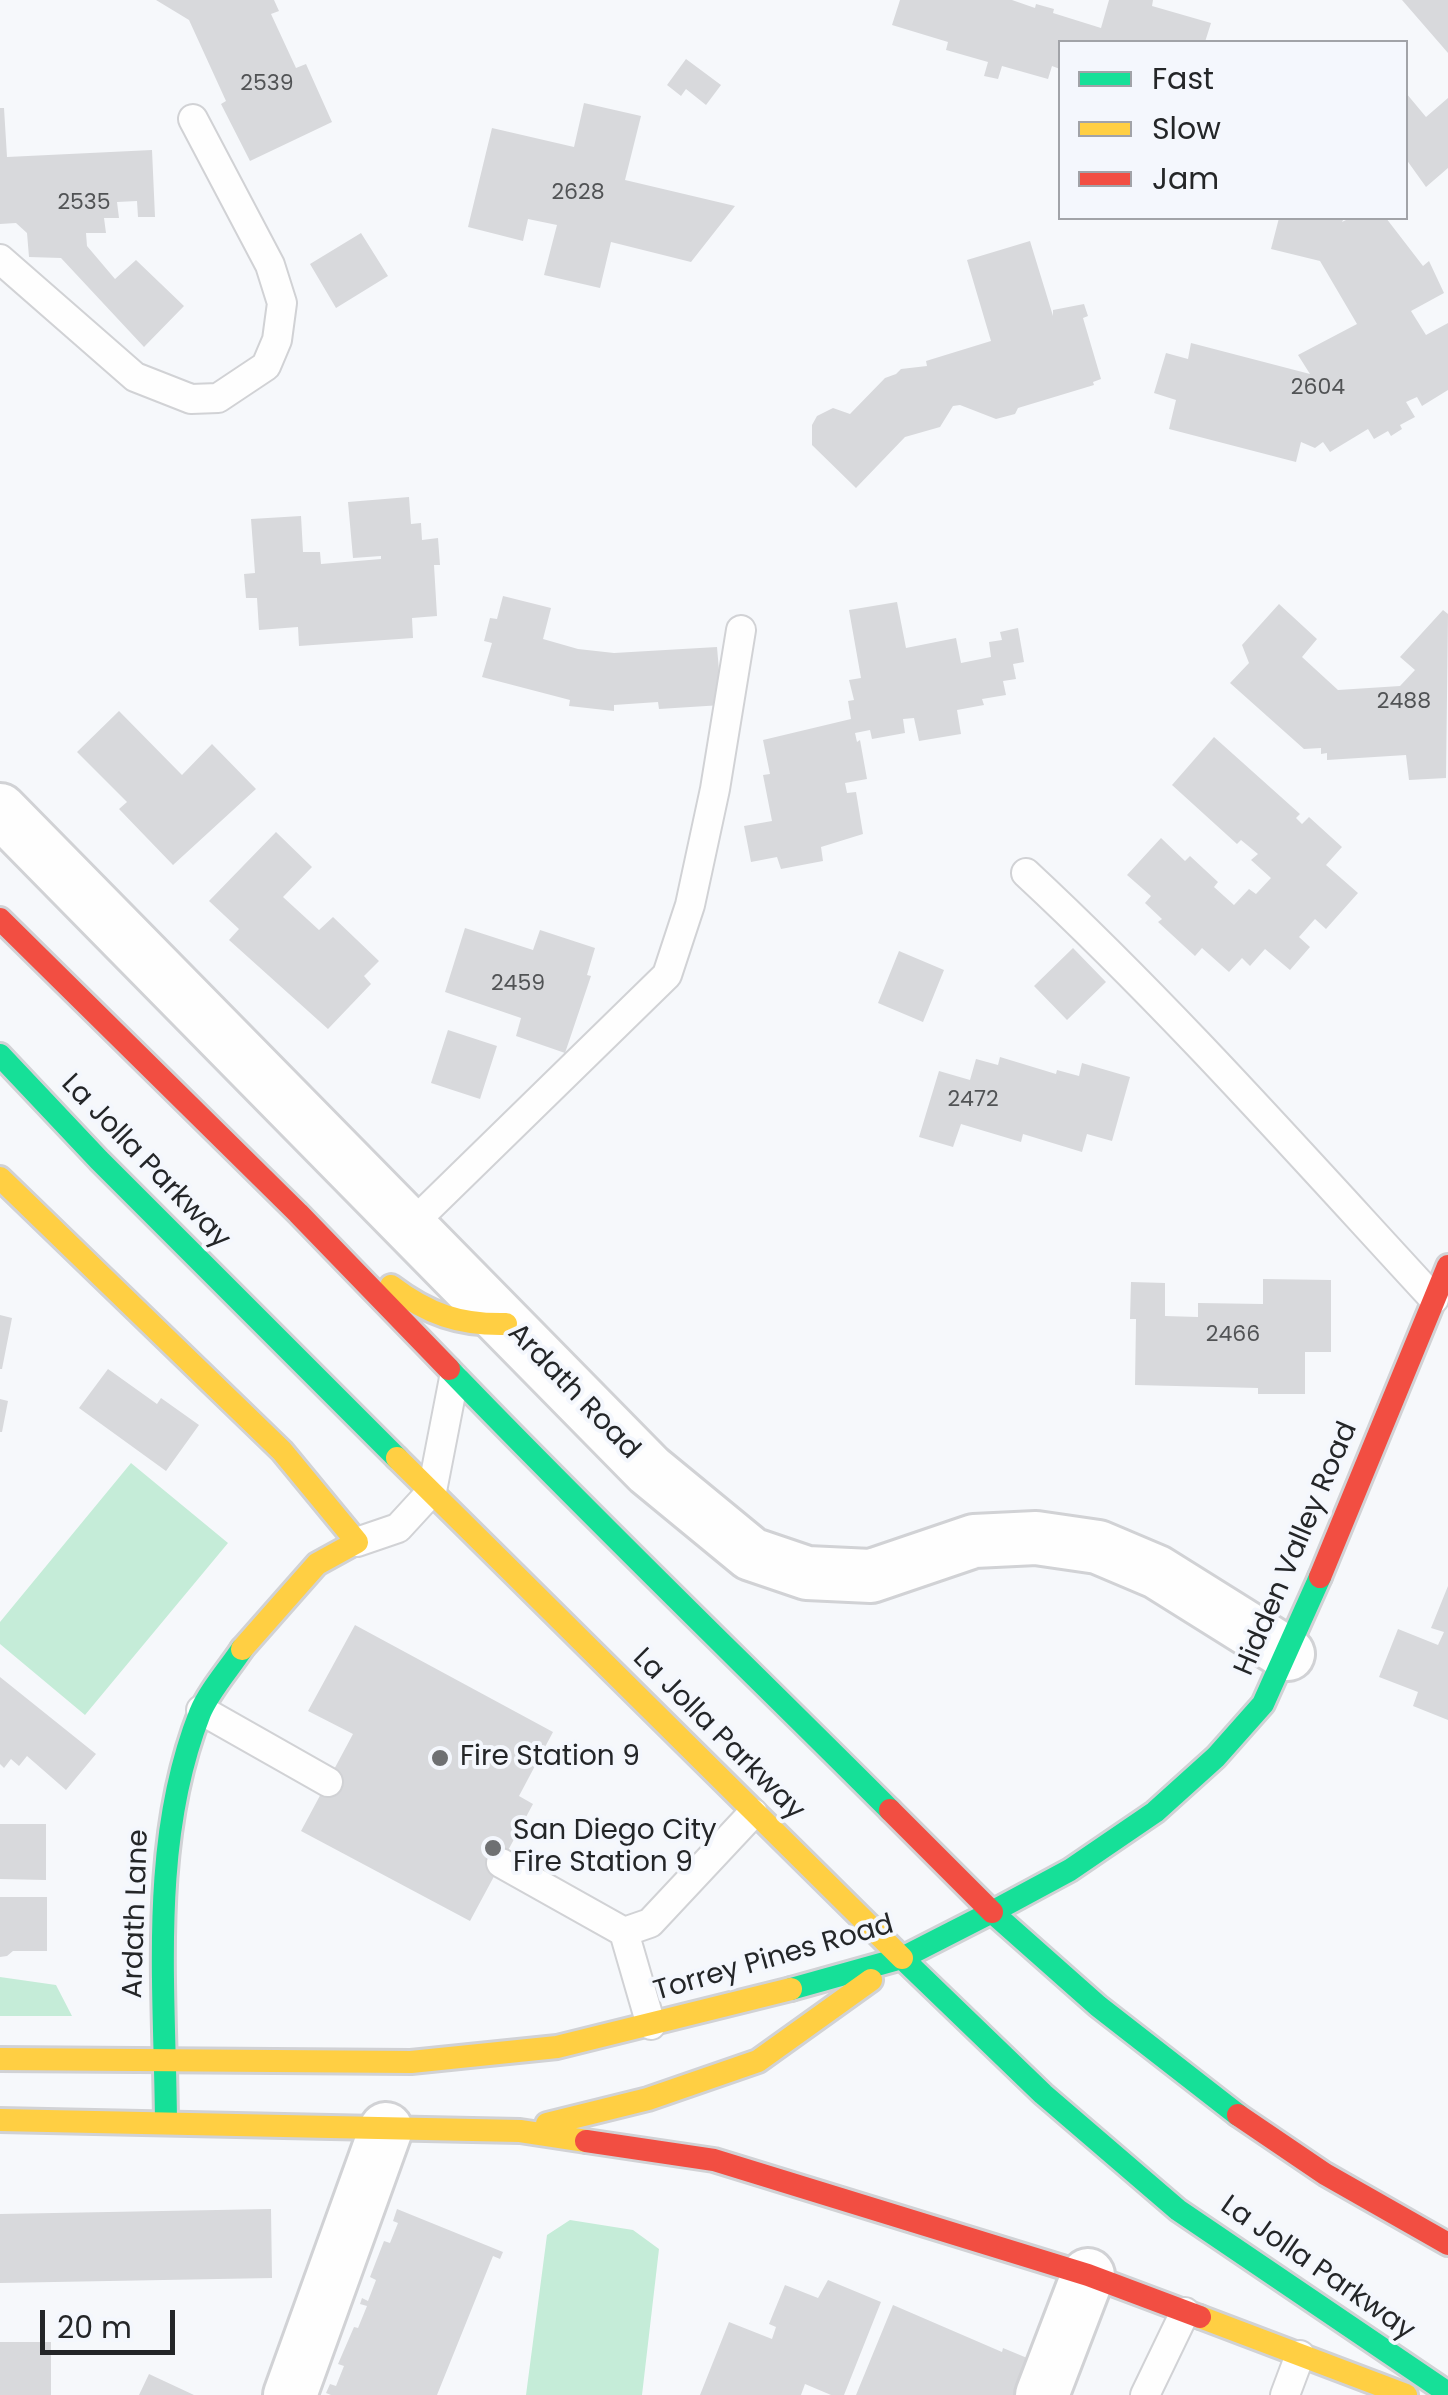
<!DOCTYPE html>
<style>
body{margin:0}
#map{position:relative;width:1448px;height:2395px;overflow:hidden;background:#f6f8fb;font-family:Poppins,sans-serif}
canvas{display:block}
.legend{position:absolute;left:1058px;top:40px;width:350px;height:180px;box-sizing:border-box;background:#f4f7fd;border:2px solid #a1a3a8;margin:0;padding:12px 18px;list-style:none;font-size:30px;color:#242628}
.legend li{display:flex;align-items:center;gap:20px;height:50px}
.legend b{width:50px;border:2px solid #a1a3a8}
.scale{position:absolute;left:40px;top:2310px;width:135px;height:45px;box-sizing:border-box;border:5px solid #242628;border-top:0;padding-left:12px;font-size:30px;line-height:35px;white-space:nowrap;color:#242628;-webkit-text-stroke:8px #f4f7fd;paint-order:stroke}
</style>
<div id="map">
<canvas width="1448" height="2395"></canvas>
<ul class="legend">
<li><b style="height:12px;background:#16e098"></b>Fast</li>
<li><b style="height:12px;background:#ffcf43"></b>Slow</li>
<li><b style="height:12px;background:#f24e42"></b>Jam</li>
</ul>
<div class="scale">20 m</div>
</div>
<script>
const c = document.querySelector('canvas').getContext('2d');
c.lineJoin = 'round';
function paint(path, color) { c.fillStyle = color; c.fill(path, 'evenodd'); }
function trace(path, color, width, dash) { c.strokeStyle = color; c.lineWidth = width; c.lineCap = dash ? 'butt' : 'round'; c.setLineDash(dash || []); c.stroke(path); }
function drawText(font, color, halo, rows, align = 'center') {
  c.font = font + ' Poppins,sans-serif'; c.lineWidth = 8; c.setLineDash([]); c.textBaseline = 'middle'; c.strokeStyle = halo; c.fillStyle = color; for (const [text, x, y, turn = 0] of rows) {
    c.save(); c.translate(x, y); c.rotate((+turn || 0) * Math.PI / 180); c.textAlign = isNaN(turn) ? turn : align; if (halo) c.strokeText(text, 0, 0); c.fillText(text, 0, 0); c.restore();
  }
}
const green = new Path2D(`
 M 131,1463 L 228,1543 L 85,1715 L 0,1644 L 0,1622 Z
 M 0,1977 L 56,1985 L 72,2016 L 0,2016 Z
 M 570,2220 L 633,2230 L 659,2249 L 642,2395 L 526,2395 L 547,2235 Z`);
const building = new Path2D(`
 M 156,0 L 274,0 L 279,11 L 271,14 L 296,68 L 306,64 L 332,122 L 250,161 L 221,104 L 226,101 L 189,20 Z
 M 900,0 L 1012,0 L 1035,8 L 1036,4 L 1054,9 L 1053,13 L 1101,28 L 1109,0 L 1153,0 L 1152,6 L 1211,23 L 1205,42 L 1060,42 L 1060,69 L 1052,66 L 1048,79 L 1002,66 L 998,79 L 984,76 L 988,62 L 946,50 L 948,42 L 892,25 Z
 M 1402,0 L 1448,0 L 1448,53 Z
 M 686,59 L 721,85 L 706,105 L 686,89 L 681,96 L 667,85 Z
 M 1406,93 L 1426,117 L 1448,98 L 1448,168 L 1426,187 L 1406,159 Z
 M 584,103 L 641,116 L 625,180 L 735,206 L 691,262 L 611,242 L 600,288 L 544,275 L 557,225 L 528,219 L 523,241 L 468,227 L 492,128 L 574,147 Z
 M 0,108 L 4,108 L 7,157 L 152,150 L 155,217 L 138,217 L 137,201 L 117,202 L 119,218 L 104,218 L 106,233 L 86,233 L 87,246 L 115,279 L 136,260 L 184,306 L 144,347 L 61,258 L 29,257 L 27,233 L 16,223 L 0,224 Z
 M 1279,218 L 1344,218 L 1342,222 L 1350,218 L 1386,218 L 1423,266 L 1429,261 L 1444,293 L 1411,311 L 1426,335 L 1448,323 L 1448,390 L 1422,406 L 1417,397 L 1406,402 L 1415,417 L 1400,425 L 1402,429 L 1391,436 L 1388,431 L 1374,439 L 1368,429 L 1330,452 L 1323,442 L 1315,448 L 1301,442 L 1296,462 L 1169,429 L 1176,400 L 1154,393 L 1166,353 L 1188,359 L 1191,343 L 1310,374 L 1298,355 L 1357,324 L 1320,261 L 1271,249 Z
 M 361,233 L 388,276 L 336,308 L 310,264 Z
 M 1030,241 L 1053,316 L 1053,310 L 1084,304 L 1088,316 L 1083,318 L 1101,379 L 1093,382 L 1094,385 L 1018,408 L 1015,414 L 996,419 L 960,405 L 953,406 L 940,427 L 905,437 L 856,488 L 812,445 L 812,425 L 817,416 L 833,408 L 850,414 L 885,378 L 896,374 L 901,369 L 927,366 L 926,361 L 991,341 L 967,260 Z
 M 409,497 L 411,524 L 421,523 L 422,540 L 438,538 L 440,565 L 434,565 L 437,616 L 412,618 L 413,638 L 299,646 L 298,627 L 259,630 L 257,598 L 246,598 L 244,574 L 255,573 L 251,519 L 301,516 L 303,552 L 320,552 L 321,564 L 381,559 L 381,556 L 353,558 L 348,502 Z
 M 503,596 L 551,608 L 543,639 L 578,649 L 614,653 L 717,647 L 722,705 L 659,709 L 658,702 L 614,705 L 614,711 L 569,706 L 570,700 L 482,677 L 492,643 L 484,641 L 490,618 L 497,619 Z
 M 897,602 L 906,648 L 956,638 L 961,663 L 991,657 L 989,642 L 1002,640 L 1000,632 L 1018,628 L 1024,662 L 1013,664 L 1016,679 L 1003,681 L 1006,695 L 982,699 L 984,705 L 957,710 L 961,734 L 919,741 L 914,718 L 903,719 L 905,733 L 872,739 L 870,730 L 855,733 L 857,742 L 860,740 L 867,779 L 845,783 L 847,793 L 856,792 L 863,834 L 821,847 L 823,861 L 781,869 L 777,857 L 751,862 L 744,826 L 772,821 L 763,775 L 770,774 L 763,740 L 851,719 L 848,701 L 854,700 L 849,680 L 861,678 L 849,610 Z
 M 1279,604 L 1317,639 L 1302,657 L 1338,690 L 1400,686 L 1415,670 L 1400,657 L 1443,610 L 1448,614 L 1446,778 L 1409,780 L 1406,755 L 1327,760 L 1327,753 L 1321,754 L 1321,748 L 1304,749 L 1230,683 L 1249,663 L 1242,645 Z
 M 119,711 L 182,775 L 212,744 L 256,789 L 173,865 L 119,809 L 127,802 L 77,752 Z
 M 1214,737 L 1300,814 L 1296,818 L 1302,824 L 1309,817 L 1342,847 L 1326,865 L 1358,893 L 1326,929 L 1315,919 L 1299,937 L 1310,947 L 1290,970 L 1265,949 L 1250,966 L 1242,958 L 1229,972 L 1202,948 L 1195,956 L 1158,922 L 1162,919 L 1145,903 L 1151,896 L 1127,875 L 1161,838 L 1185,861 L 1190,856 L 1218,882 L 1214,887 L 1234,905 L 1249,889 L 1256,894 L 1271,878 L 1251,860 L 1258,854 L 1241,840 L 1237,844 L 1172,785 Z
 M 276,832 L 312,867 L 283,897 L 319,930 L 333,917 L 379,961 L 364,976 L 371,984 L 328,1029 L 229,940 L 239,929 L 209,901 Z
 M 465,928 L 533,950 L 540,930 L 595,948 L 587,975 L 591,976 L 565,1053 L 516,1036 L 521,1018 L 445,992 Z
 M 1073,948 L 1106,982 L 1067,1020 L 1034,986 Z
 M 899,951 L 944,970 L 923,1022 L 878,1003 Z
 M 448,1030 L 497,1046 L 480,1099 L 431,1083 Z
 M 1000,1057 L 1056,1074 L 1057,1070 L 1079,1076 L 1082,1063 L 1130,1077 L 1112,1141 L 1087,1134 L 1082,1152 L 1023,1134 L 1021,1142 L 961,1124 L 953,1147 L 919,1137 L 939,1071 L 970,1080 L 976,1059 L 998,1065 Z
 M 1263,1279 L 1331,1280 L 1331,1352 L 1305,1352 L 1305,1394 L 1258,1394 L 1258,1388 L 1135,1385 L 1136,1319 L 1130,1319 L 1131,1282 L 1165,1283 L 1165,1316 L 1198,1317 L 1198,1303 L 1263,1304 Z
 M 0,1315 L 12,1318 L 2,1369 L 0,1369 Z
 M 108,1369 L 157,1404 L 161,1398 L 199,1425 L 166,1471 L 79,1408 Z
 M 0,1399 L 8,1401 L 2,1432 L 0,1432 Z
 M 1448,1586 L 1448,1720 L 1413,1706 L 1418,1692 L 1379,1677 L 1398,1629 L 1438,1645 L 1444,1632 L 1431,1628 Z
 M 355,1625 L 553,1732 L 519,1796 L 533,1804 L 470,1921 L 301,1831 L 353,1734 L 308,1711 Z
 M 0,1677 L 96,1754 L 66,1790 L 27,1756 L 19,1766 L 11,1759 L 4,1768 L 0,1764 Z
 M 0,1824 L 46,1824 L 46,1880 L 0,1879 Z
 M 0,1897 L 47,1897 L 47,1951 L 13,1951 L 7,1956 L 0,1957 Z
 M 271,2209 L 272,2278 L 0,2283 L 0,2214 Z
 M 397,2209 L 503,2252 L 500,2259 L 493,2256 L 437,2395 L 331,2395 L 326,2393 L 330,2384 L 336,2386 L 344,2366 L 338,2364 L 354,2327 L 358,2328 L 367,2306 L 360,2304 L 362,2298 L 368,2301 L 376,2280 L 370,2277 L 384,2241 L 390,2243 L 398,2223 L 393,2221 Z
 M 828,2280 L 881,2302 L 844,2395 L 831,2395 L 805,2384 L 801,2395 L 700,2395 L 729,2322 L 772,2339 L 776,2327 L 769,2324 L 785,2285 L 818,2298 Z
 M 893,2305 L 1002,2352 L 1003,2348 L 1032,2360 L 1018,2395 L 856,2395 Z
 M 0,2342 L 51,2342 L 51,2395 L 0,2395 Z
 M 149,2374 L 194,2395 L 139,2395 Z`);
const lane = new Path2D(`
 M 0,259 L 135,377 L 191,399 L 218,398 L 266,366 L 277,340 L 282,303 L 270,265 L 193,119
 M 1026,873 C 1170,1007 1301,1155 1434,1299
 M 410,1226 L 667,975 L 690,905 L 715,789 L 741,630
 M 357,1542 L 398,1528 L 432,1491 L 454,1378
 M 201,1710 L 328,1782
 M 501,1863 L 624,1932 L 650,1923 L 753,1813
 M 624,1932 L 651,2025
 M 1145,2395 L 1185,2312
 M 1285,2395 L 1300,2355`);
const street = new Path2D(`
 M 0,810 L 649,1470 L 751,1554 L 807,1573 L 871,1576 L 974,1541 L 1036,1538 L 1098,1547 L 1157,1572 L 1288,1654
 M 290,2395 L 386,2129
 M 1042,2395 L 1088,2275`);
const fast = new Path2D(`
 M 0,1055 L 99,1160 L 397,1458
 M 449,1369 C 593,1519 743,1663 890,1810
 M 992,1912 L 1070,1870 L 1155,1812 L 1216,1757 L 1263,1704 L 1320,1577
 M 902,1958 L 1043,2094 L 1178,2210 L 1448,2393
 M 791,1989 L 902,1958 L 992,1912 L 1098,2006 L 1238,2115
 M 166,2123 C 165,1987 149,1842 200,1713 C 209,1691 229,1669 242,1649`);
const slow = new Path2D(`
 M 0,1178 L 282,1451 L 357,1542 L 317,1564 L 242,1649
 M 391,1286 C 428,1314 459,1325 506,1324
 M 397,1458 L 902,1958
 M 0,2059 L 411,2062 L 557,2047 L 791,1989
 M 0,2120 L 520,2131 L 586,2141
 M 547,2124 L 648,2099 L 758,2061 L 871,1980
 M 1200,2317 L 1406,2395`);
const jam = new Path2D(`
 M 0,919 L 298,1213 L 449,1369
 M 1320,1577 L 1448,1266
 M 890,1810 L 992,1912
 M 1238,2115 L 1325,2174 L 1448,2244
 M 586,2141 L 714,2160 L 1088,2275 L 1200,2317`);
const markers = [
 [440,1758,10,"#6e7072"],
 [493,1848,10,"#6e7072"]
];
const numberNames = [
 ["2539",267,84],
 ["2628",578,193],
 ["2535",84,203],
 ["2604",1318,388],
 ["2488",1404,702],
 ["2459",518,984],
 ["2472",973,1100],
 ["2466",1233,1335]
];
const streetNames = [
 ["La Jolla Parkway",145,1162,46],
 ["Ardath Road",573,1392,46],
 ["Hidden Valley Road",1297,1549,-67],
 ["La Jolla Parkway",718,1735,45],
 ["Ardath Lane",137,1914,-88],
 ["Torrey Pines Road",774,1959,-16],
 ["La Jolla Parkway",1317,2269,35]
];
const poiNames = [
 ["Fire Station 9",460,1758],
 ["San Diego City",513,1832],
 ["Fire Station 9",513,1864]
];
paint(green, '#c5ecd8');
paint(building, '#d8d9dc');
trace(lane, '#d1d2d5', 32);
trace(street, '#d1d2d5', 58);
trace(fast, '#d1d2d5', 28);
trace(slow, '#d1d2d5', 28);
trace(jam, '#d1d2d5', 28);
trace(lane, '#fefefe', 28);
trace(street, '#fefefe', 52);
trace(fast, '#16e098', 22);
trace(slow, '#ffcf43', 22);
trace(jam, '#f24e42', 22);
for (const [x, y, r, color] of markers) { const dot = new Path2D(); dot.arc(x, y, r, 0, 2 * Math.PI); c.fillStyle = color; c.fill(dot); trace(dot, '#f4f7fd', 4); }
drawText('22px', '#515355', null, numberNames);
drawText('28px', '#242628', '#f4f7fd', streetNames);
drawText('28px', '#242628', '#f4f7fd', poiNames, 'left');
</script>
